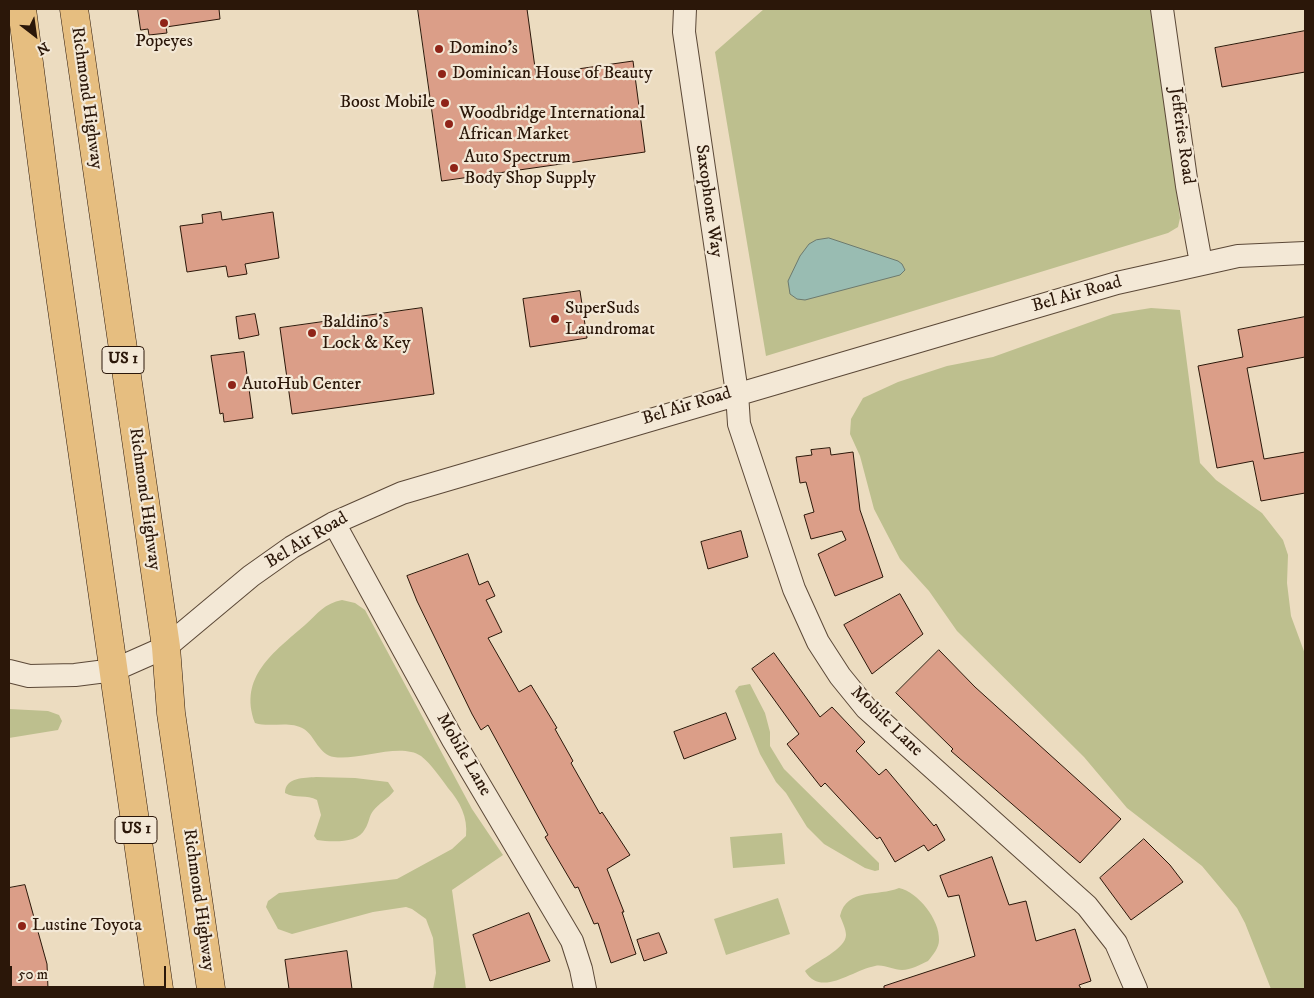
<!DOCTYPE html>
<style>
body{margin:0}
#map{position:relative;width:1314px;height:998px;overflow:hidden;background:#ecdcc0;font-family:"IM FELL DW Pica",serif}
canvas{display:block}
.frame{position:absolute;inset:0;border:10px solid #2b1709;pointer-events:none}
.north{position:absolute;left:10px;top:10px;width:50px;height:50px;-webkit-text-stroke:4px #f3e8d6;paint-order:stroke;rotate:150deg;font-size:14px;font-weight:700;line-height:20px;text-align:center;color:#2b1709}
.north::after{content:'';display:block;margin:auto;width:18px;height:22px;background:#2b1709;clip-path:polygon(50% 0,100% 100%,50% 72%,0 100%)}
.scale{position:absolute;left:10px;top:966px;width:156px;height:22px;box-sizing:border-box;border:2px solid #2b1709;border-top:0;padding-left:6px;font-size:15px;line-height:18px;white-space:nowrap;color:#2b1709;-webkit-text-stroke:4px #f3e8d6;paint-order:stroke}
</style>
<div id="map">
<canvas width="1314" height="998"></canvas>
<div class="frame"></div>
<div class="north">N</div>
<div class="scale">50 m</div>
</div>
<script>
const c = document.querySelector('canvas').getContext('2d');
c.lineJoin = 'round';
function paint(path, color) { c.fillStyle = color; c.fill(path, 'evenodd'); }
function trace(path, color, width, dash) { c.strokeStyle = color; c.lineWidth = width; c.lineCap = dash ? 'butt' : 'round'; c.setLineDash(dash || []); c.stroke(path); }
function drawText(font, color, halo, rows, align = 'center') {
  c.font = font + ' "IM FELL DW Pica",serif'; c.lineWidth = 4.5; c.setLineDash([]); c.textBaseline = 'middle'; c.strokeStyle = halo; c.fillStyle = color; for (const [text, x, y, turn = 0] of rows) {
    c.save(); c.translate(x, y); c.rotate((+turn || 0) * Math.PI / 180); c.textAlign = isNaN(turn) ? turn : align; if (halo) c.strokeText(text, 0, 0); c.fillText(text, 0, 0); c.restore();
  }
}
const green = new Path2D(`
 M 764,9 L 1151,9 L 1180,218 L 1178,227 L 1168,233 L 766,356 L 715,52 Z
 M 1151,308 L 1180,310 L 1200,463 L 1216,480 L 1262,513 L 1283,540 L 1288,555 L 1287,583 L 1291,616 L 1305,654 L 1305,989 L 1271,989 L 1245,923 L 1237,908 L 1202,866 L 1127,808 L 1084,757 L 957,631 L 929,591 L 900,559 L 874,509 L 860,456 L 850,434 L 851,419 L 863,398 L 898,382 L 947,366 L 993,357 L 1113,314 Z
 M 342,600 L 355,603 L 365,610 L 472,809 L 503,855 L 452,890 L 466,989 L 433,989 L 436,973 L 433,938 L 426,919 L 412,909 L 406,907 L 373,912 L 292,934 L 278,929 L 266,907 L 268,901 L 279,893 L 397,879 L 452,849 L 466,836 C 468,817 460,802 448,788 C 440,777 431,764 421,756 C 400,742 358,761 334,757 C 319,755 315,736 304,729 C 289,720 271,728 255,723 C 238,677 274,652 305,625 C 317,614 325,603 342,600 Z
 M 750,684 L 765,713 L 770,732 L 770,746 L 784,769 L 879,863 L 879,870 L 875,871 L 865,868 L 824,844 L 807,827 L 786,793 L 776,782 L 760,754 L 735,691 L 739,686 Z
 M 9,709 L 48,711 L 59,715 L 62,721 L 58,730 L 9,738 Z
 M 316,777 L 355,778 L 388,782 L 394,791 C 388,799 379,803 373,811 C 369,816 369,823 365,829 C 358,844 331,842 317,840 L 314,836 L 321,815 L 317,800 C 307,794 295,799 285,793 C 285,777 304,778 316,777 Z
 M 782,833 L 785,864 L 733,868 L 730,837 Z
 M 899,888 C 918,892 940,920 939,940 C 939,948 933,955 928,961 C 921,964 911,970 902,970 C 893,970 884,964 875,966 C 852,970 821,998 805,971 C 815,962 846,949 846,935 C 846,929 842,921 840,916 C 847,887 878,897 899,888 Z
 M 778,898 L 790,934 L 726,955 L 714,919 Z`);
const water = new Path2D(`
 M 829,238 L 898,261 L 902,264 L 905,270 L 900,275 L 805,300 L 797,299 L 790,294 L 788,281 L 800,256 L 809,244 L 816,240 Z`);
const building = new Path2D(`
 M 138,9 L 219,9 L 220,19 L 166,27 L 167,33 L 149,35 L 148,29 L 141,30 Z
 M 418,9 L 527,9 L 536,75 L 633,61 L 645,152 L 442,181 Z
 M 1305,31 L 1305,72 L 1222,87 L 1215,48 Z
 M 221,212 L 222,220 L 273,212 L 279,258 L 245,264 L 247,274 L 228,277 L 226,266 L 187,272 L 180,226 L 203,223 L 202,215 Z
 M 580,291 L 587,338 L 530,347 L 523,299 Z
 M 422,308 L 434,394 L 292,414 L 280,328 Z
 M 255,314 L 259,335 L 239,339 L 236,317 Z
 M 1305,317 L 1305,357 L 1247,368 L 1264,459 L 1305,452 L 1305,493 L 1261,501 L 1253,461 L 1217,468 L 1198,366 L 1243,357 L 1238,330 Z
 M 244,352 L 253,418 L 224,422 L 223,413 L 220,414 L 211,356 Z
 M 830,448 L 831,455 L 853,452 L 860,510 L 883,577 L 835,596 L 818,554 L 846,540 L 842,531 L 811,539 L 804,515 L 814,512 L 806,482 L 800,483 L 796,457 L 812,455 L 811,450 Z
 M 741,531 L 748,557 L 708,569 L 701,542 Z
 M 468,554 L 479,585 L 488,581 L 495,596 L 486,600 L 502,632 L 488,638 L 519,692 L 531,685 L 557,728 L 555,729 L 573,761 L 571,763 L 600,814 L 602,812 L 630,855 L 607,869 L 624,912 L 622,912 L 636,954 L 611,963 L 598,923 L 594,924 L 578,887 L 575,888 L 545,837 L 548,835 L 488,725 L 481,730 L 472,714 L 417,601 L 407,576 Z
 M 900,594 L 923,634 L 872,674 L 844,625 Z
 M 939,650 L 975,687 L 1121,819 L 1080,863 L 951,751 L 953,749 L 896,693 Z
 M 774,653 L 820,717 L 832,707 L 865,742 L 856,751 L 879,775 L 886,769 L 934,826 L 936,824 L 945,840 L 928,851 L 924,845 L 895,862 L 880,837 L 877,839 L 825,783 L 821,787 L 787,744 L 799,734 L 752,669 Z
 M 726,713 L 736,739 L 684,759 L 674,732 Z
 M 1144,839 L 1170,865 L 1183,882 L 1131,920 L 1100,878 Z
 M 992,857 L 1009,905 L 1026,901 L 1036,941 L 1075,929 L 1091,981 L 1079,985 L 1081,989 L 884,989 L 884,986 L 975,956 L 959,895 L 948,897 L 940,876 Z
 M 25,885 L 47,964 L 48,989 L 9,989 L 9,888 Z
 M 529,913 L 550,961 L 490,981 L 473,935 Z
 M 659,933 L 667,953 L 644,961 L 637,940 Z
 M 347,951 L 352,989 L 289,989 L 285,960 Z`);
const street = new Path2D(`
 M 685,9 L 684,32 L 737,393 L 739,424 L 794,589 L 818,642 L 840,676 L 866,708 L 1087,906 L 1116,943 L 1136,989
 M 1162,9 L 1187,186 L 1201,263
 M 334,523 L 453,740 L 572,941 L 581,969 L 585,989
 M 9,671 L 29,676 L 75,675 L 114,670 L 166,647 L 251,576 L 292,547 L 334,523 L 402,493 L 1117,283 L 1238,256 L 1305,253`);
const primary = new Path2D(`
 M 22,9 L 50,225 L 159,989
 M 74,9 L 166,647 L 171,713 L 211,989`);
const markers = [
 [164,23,5,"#8f2418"],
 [439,49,5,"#8f2418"],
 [442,74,5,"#8f2418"],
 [445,103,5,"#8f2418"],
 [449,124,5,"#8f2418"],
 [454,168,5,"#8f2418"],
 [555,319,5,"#8f2418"],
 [312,333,5,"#8f2418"],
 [232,385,5,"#8f2418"],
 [22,926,5,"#8f2418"]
];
const shields = [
 [123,360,42],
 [136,830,42]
];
const shieldNames = [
 ["US 1",123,360],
 ["US 1",136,830]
];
const poiNames = [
 ["Popeyes",164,42,"center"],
 ["Domino's",449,49],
 ["Dominican House of Beauty",452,74],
 ["Boost Mobile",435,103,"right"],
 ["Woodbridge International",459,114],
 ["African Market",459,135],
 ["Auto Spectrum",464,158],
 ["Body Shop Supply",464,179],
 ["SuperSuds",565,309],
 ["Laundromat",565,330],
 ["Baldino's",322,323],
 ["Lock & Key",322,344],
 ["AutoHub Center",242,385],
 ["Lustine Toyota",32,926]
];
const streetNames = [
 ["Richmond Highway",86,98,82],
 ["Jefferies Road",1181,136,82],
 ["Saxophone Way",708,201,82],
 ["Bel Air Road",1077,295,-16],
 ["Bel Air Road",687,407,-17],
 ["Richmond Highway",144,499,82],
 ["Bel Air Road",307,541,-31],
 ["Mobile Lane",886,722,44],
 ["Mobile Lane",463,755,60],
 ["Richmond Highway",198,900,82]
];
paint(green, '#bdbf8e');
paint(water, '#99bcb2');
trace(water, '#6d7a6e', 1);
paint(building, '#db9e88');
trace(building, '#2b1709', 1);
trace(street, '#5b4837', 24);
trace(primary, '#2b1709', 29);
trace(street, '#f3e8d6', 22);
trace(primary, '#e6be80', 28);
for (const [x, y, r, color] of markers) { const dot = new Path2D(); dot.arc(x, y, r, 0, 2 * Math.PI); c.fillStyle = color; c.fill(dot); trace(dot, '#f3e8d6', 2); }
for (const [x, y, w] of shields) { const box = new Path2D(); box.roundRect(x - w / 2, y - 13.5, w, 27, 4); c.fillStyle = '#f3e8d6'; c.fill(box); trace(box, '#2b1709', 1); }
drawText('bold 16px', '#2b1709', null, shieldNames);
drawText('18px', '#2b1709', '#f3e8d6', poiNames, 'left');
drawText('18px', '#2b1709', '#f3e8d6', streetNames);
</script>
